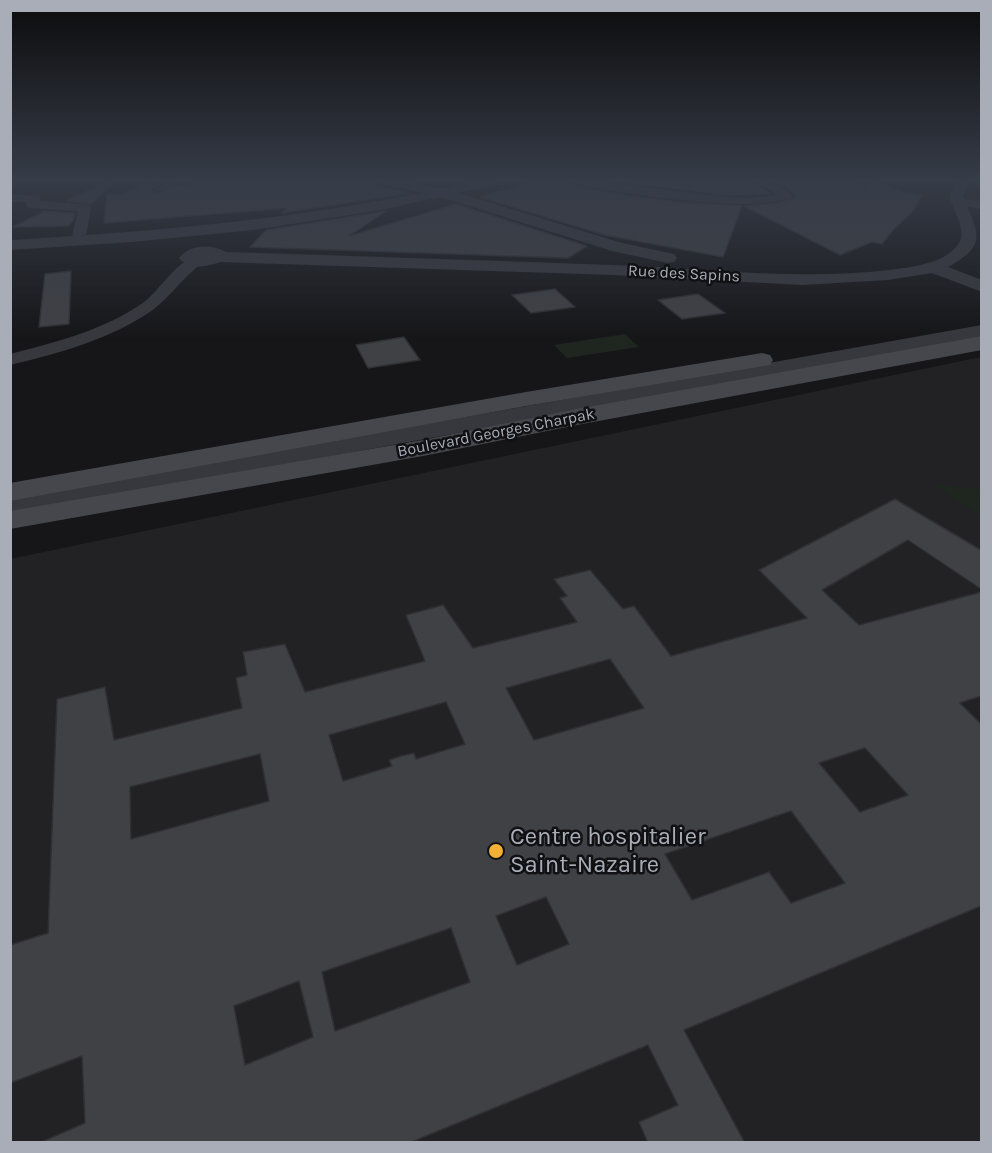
<!DOCTYPE html>
<style>
body{margin:0}
#map{position:relative;width:992px;height:1153px;overflow:hidden;background:#161618;font-family:Karla,sans-serif}
canvas{display:block}
.frame{position:absolute;inset:0;border:12px solid #a8adb8;pointer-events:none}
</style>
<div id="map">
<canvas width="992" height="1153"></canvas>
<div class="frame"></div>
</div>
<script>
const c = document.querySelector('canvas').getContext('2d');
c.lineJoin = 'round';
function paint(path, color) { c.fillStyle = color; c.fill(path, 'evenodd'); }
function trace(path, color, width, dash) { c.strokeStyle = color; c.lineWidth = width; c.lineCap = dash ? 'butt' : 'round'; c.setLineDash(dash || []); c.stroke(path); }
function drawText(font, color, halo, rows, align = 'center') {
  c.font = font + ' Karla,sans-serif'; c.lineWidth = 5; c.setLineDash([]); c.textBaseline = 'middle'; c.strokeStyle = halo; c.fillStyle = color; for (const [text, x, y, turn = 0] of rows) {
    c.save(); c.translate(x, y); c.rotate((+turn || 0) * Math.PI / 180); c.textAlign = isNaN(turn) ? turn : align; if (halo) c.strokeText(text, 0, 0); c.fillText(text, 0, 0); c.restore();
  }
}
const built = new Path2D(`
 M 981,357 L 981,1142 L 11,1142 L 10,559 Z`);
const green = new Path2D(`
 M 625,334 L 639,347 L 567,358 L 554,345 Z
 M 932,484 L 981,489 L 981,516 Z`);
const building = new Path2D(`
 M 110,180 L 113,184 L 91,204 L 66,201 Z
 M 199,180 L 372,180 L 376,185 L 410,193 L 282,213 L 287,208 L 104,223 L 107,193 L 123,194 L 142,184 L 150,184 L 159,185 L 150,190 L 157,194 L 173,185 L 188,186 Z
 M 526,180 L 562,180 L 570,185 L 624,195 L 680,202 L 742,206 L 723,257 L 604,235 L 480,197 L 526,184 Z
 M 603,180 L 750,180 L 771,194 L 725,195 Z
 M 770,180 L 852,180 L 864,187 L 872,184 L 872,180 L 902,192 L 922,195 L 912,212 L 893,230 L 882,244 L 872,242 L 840,255 L 744,206 L 777,203 L 794,198 L 794,194 L 785,187 Z
 M 456,204 L 587,246 L 568,258 L 250,247 L 266,230 L 386,211 L 349,236 Z
 M 45,211 L 75,213 L 73,221 L 68,226 L 12,227 Z
 M 71,271 L 69,324 L 39,327 L 45,274 Z
 M 555,289 L 575,307 L 531,313 L 512,295 Z
 M 698,294 L 725,313 L 682,319 L 658,300 Z
 M 404,337 L 420,360 L 368,368 L 356,345 Z
 M 895,499 L 981,550 L 981,589 L 908,540 L 822,590 L 859,625 L 981,592 L 981,696 L 960,703 L 981,724 L 981,906 L 684,1030 L 745,1143 L 648,1143 L 639,1122 L 678,1105 L 648,1045 L 409,1143 L 39,1143 L 85,1123 L 82,1056 L 10,1083 L 10,945 L 48,933 L 57,699 L 105,687 L 114,740 L 242,708 L 236,678 L 247,675 L 243,652 L 285,644 L 305,692 L 425,661 L 406,615 L 443,605 L 473,648 L 577,622 L 560,598 L 567,596 L 554,579 L 590,570 L 623,609 L 634,606 L 671,656 L 807,618 L 759,570 ZM 610,659 L 644,708 L 534,740 L 506,688 ZM 446,702 L 465,744 L 416,759 L 414,753 L 401,756 L 389,760 L 392,766 L 343,781 L 329,735 ZM 865,748 L 908,795 L 860,812 L 819,763 ZM 260,754 L 269,801 L 131,839 L 130,787 ZM 791,811 L 845,883 L 791,903 L 769,872 L 692,900 L 665,854 ZM 546,897 L 569,944 L 517,965 L 496,916 ZM 451,928 L 470,982 L 335,1031 L 322,972 ZM 299,981 L 313,1037 L 245,1065 L 234,1006 Z`);
const service = new Path2D(`
 M 171,180 L 178,180 L 157,192 L 152,191 Z`);
const minor = new Path2D(`
 M 564,180 L 585,180 L 725,197 L 750,198 L 778,195 L 752,180 C 766,180 783,184 792,196 L 790,198 C 753,208 717,203 680,200 C 643,196 606,191 570,183 Z
 M 854,180 L 869,180 L 871,182 L 865,185 Z
 M 10,194 L 40,196 L 40,201 L 89,205 L 91,208 L 86,235 L 79,239 L 72,235 L 78,211 L 31,208 L 27,207 L 26,202 L 10,202 Z
 M 957,198 L 982,201 L 982,209 L 953,205 L 951,202 Z
 M 196,257 L 201,258 L 203,261 L 201,264 C 183,277 171,296 154,309 C 112,339 60,353 10,365 L 10,354 C 56,342 105,330 144,302 C 161,289 175,262 196,257 Z`);
const tertiary = new Path2D(`
 M 374,180 L 399,180 L 441,189 L 478,180 L 502,180 L 500,183 L 459,193 L 622,243 L 674,254 L 677,258 L 674,262 L 668,263 L 612,251 L 441,197 L 375,211 L 254,230 L 132,242 L 10,250 L 10,240 C 149,232 285,220 421,193 L 376,183 Z
 M 957,180 L 971,180 L 963,196 C 977,233 990,244 948,267 L 982,280 L 982,292 L 932,273 L 888,280 L 802,285 L 613,275 L 220,262 C 207,267 189,270 179,258 C 190,244 212,244 226,252 C 354,256 483,260 612,265 C 704,268 797,281 889,270 C 911,267 946,264 959,243 C 967,232 953,208 949,196 Z
 M 982,325 L 982,337 L 10,515 L 10,498 Z`);
const secondary = new Path2D(`
 M 982,336 L 982,350 L 577,425 L 423,456 L 10,529 L 10,511 L 423,440 L 577,409 Z
 M 762,353 L 770,355 L 773,360 L 770,365 L 526,406 L 10,501 L 10,483 L 526,392 Z`);
const markers = [
 [496,851,8,"#f2b134"]
];
const farStreetnames = [
 ["Rue des Sapins",684,274,3],
 ["Boulevard Georges Charpak",496,433,-11]
];
const nearPoinames = [
 ["Centre hospitalier",510,837],
 ["Saint-Nazaire",510,865]
];
paint(built, '#222225');
paint(green, '#1e261f');
paint(building, '#404145');
trace(building, '#303034', 1.5);
paint(service, '#37383d');
paint(minor, '#37383d');
paint(tertiary, '#37383d');
paint(secondary, '#45474d');
const sky = c.createLinearGradient(0, 0, 0, 341);
sky.addColorStop(0, '#0c0c0d');
sky.addColorStop(0.53, '#363c48');
sky.addColorStop(1, '#363c4800');
c.fillStyle = sky;
c.fillRect(0, 0, 992, 341);
for (const [x, y, r, color] of markers) { const dot = new Path2D(); dot.arc(x, y, r, 0, 2 * Math.PI); c.fillStyle = color; c.fill(dot); trace(dot, '#111113', 2); }
drawText('16px', '#a8adb8', '#111113', farStreetnames);
drawText('24px', '#a8adb8', '#111113', nearPoinames, 'left');
</script>
